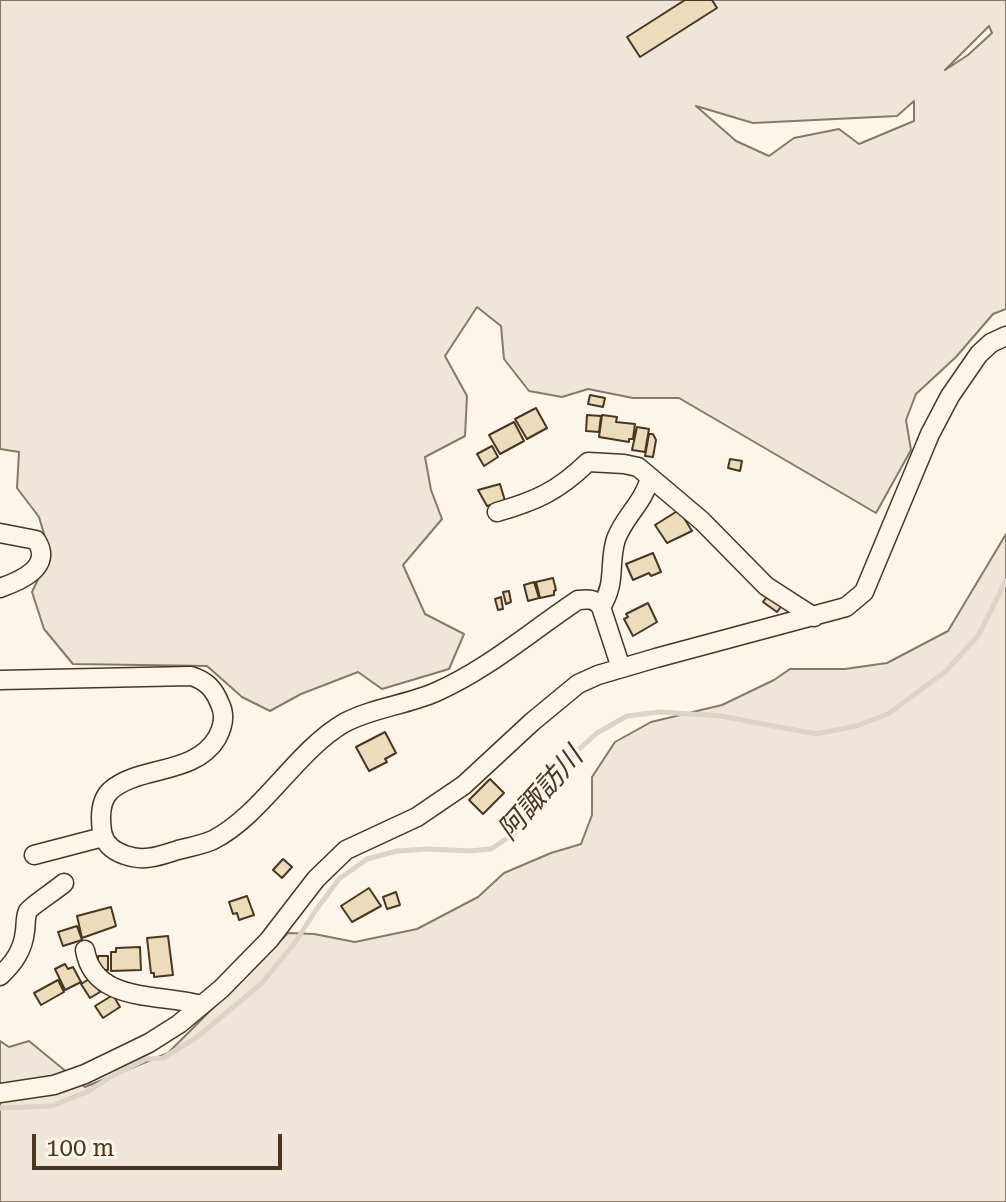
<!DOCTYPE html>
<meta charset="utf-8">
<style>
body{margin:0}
#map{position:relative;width:1006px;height:1202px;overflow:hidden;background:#fbf6e9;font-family:"Roboto Serif",serif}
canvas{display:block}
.scale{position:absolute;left:32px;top:1134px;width:250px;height:36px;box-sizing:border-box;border:4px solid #4a3520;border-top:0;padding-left:10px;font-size:24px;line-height:28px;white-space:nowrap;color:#4a3520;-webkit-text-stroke:6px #fbf6e9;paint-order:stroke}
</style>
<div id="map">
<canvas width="1006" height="1202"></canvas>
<div class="scale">100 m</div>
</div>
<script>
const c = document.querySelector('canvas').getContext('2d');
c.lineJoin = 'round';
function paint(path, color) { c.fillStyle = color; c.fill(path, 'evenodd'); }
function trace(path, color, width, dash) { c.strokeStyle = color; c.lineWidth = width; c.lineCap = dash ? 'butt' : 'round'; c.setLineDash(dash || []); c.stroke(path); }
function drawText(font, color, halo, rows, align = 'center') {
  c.font = font + ' "Roboto Serif","Noto Sans JP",serif'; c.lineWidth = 6; c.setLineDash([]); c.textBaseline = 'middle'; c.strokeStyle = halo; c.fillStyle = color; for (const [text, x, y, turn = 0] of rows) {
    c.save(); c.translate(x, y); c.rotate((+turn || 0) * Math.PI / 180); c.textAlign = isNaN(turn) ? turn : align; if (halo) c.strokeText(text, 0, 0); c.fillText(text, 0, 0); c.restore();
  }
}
const green = new Path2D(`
 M 0,0 L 1006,0 L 1006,309 L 993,314 L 956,357 L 916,394 L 906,420 L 911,450 L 876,513 L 679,398 L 633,398 L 588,389 L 562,397 L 529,391 L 504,359 L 501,326 L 477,307 L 445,356 L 467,396 L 465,436 L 425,457 L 431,490 L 442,519 L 403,565 L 425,614 L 464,634 L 449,669 L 382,689 L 358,672 L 301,694 L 270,711 L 242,697 L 207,666 L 73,664 L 44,629 L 32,592 L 50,554 L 39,517 L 17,488 L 19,452 L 0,449 ZM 989,26 L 992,33 L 968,55 L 945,70 ZM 914,101 L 914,121 L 859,144 L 839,129 L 794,138 L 769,156 L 736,141 L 696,106 L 753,123 L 897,116 Z
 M 1006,534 L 1006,1202 L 0,1202 L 0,1041 L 9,1047 L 29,1041 L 85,1087 L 168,1053 L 288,933 L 314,934 L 355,942 L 417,929 L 478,897 L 504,873 L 551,853 L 581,844 L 592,815 L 592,777 L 615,742 L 651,722 L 722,705 L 774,680 L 790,669 L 845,669 L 887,663 L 948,631 Z`);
const stream = new Path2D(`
 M 0,1108 L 52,1106 L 89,1091 L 110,1077 L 146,1059 L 163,1058 L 196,1038 L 261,984 L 294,944 L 316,910 L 339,879 L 367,859 L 397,851 L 428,849 L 470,851 L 491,849 L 515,833 L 545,794 L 566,761 L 597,733 L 627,716 L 660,712 L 721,716 L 816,734 L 856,726 L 888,714 L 945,672 L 978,636 L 1006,581`);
const building = new Path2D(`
 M 685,0 L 712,0 L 717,8 L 640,57 L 627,37 Z
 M 590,395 L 605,398 L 603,407 L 588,404 Z
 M 536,408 L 547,428 L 527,439 L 515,419 Z
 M 587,415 L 601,416 L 599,432 L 586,431 Z
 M 602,415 L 617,417 L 616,422 L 635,424 L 633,439 L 629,439 L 629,442 L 599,437 Z
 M 514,422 L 524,441 L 500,454 L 489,435 Z
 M 637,427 L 649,429 L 645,452 L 632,450 Z
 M 649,434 L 653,434 L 656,440 L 653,457 L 645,456 Z
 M 492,446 L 498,457 L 484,466 L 477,454 Z
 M 730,459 L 742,461 L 740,471 L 728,468 Z
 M 500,484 L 505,501 L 487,506 L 478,490 Z
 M 679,510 L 692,531 L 667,543 L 655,525 Z
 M 653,553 L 661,572 L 651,576 L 649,573 L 633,580 L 626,564 Z
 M 553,578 L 556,590 L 554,591 L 554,595 L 540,598 L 536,582 Z
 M 534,582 L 539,598 L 528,601 L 524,585 Z
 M 509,591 L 511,602 L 506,604 L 503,592 Z
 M 769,594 L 783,604 L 777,612 L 763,602 Z
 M 501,597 L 503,609 L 498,610 L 495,599 Z
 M 648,603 L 657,622 L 633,636 L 624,619 L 628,617 L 626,614 Z
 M 385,732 L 396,753 L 385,759 L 387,762 L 369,771 L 356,747 Z
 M 490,779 L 504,793 L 483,814 L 469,800 Z
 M 283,859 L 292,867 L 282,878 L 273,870 Z
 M 369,888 L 381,906 L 352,922 L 341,906 Z
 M 396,892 L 400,905 L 387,909 L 383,897 Z
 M 247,896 L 254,915 L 239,920 L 237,913 L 233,914 L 229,902 Z
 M 111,907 L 116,926 L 82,938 L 77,916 Z
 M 77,926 L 82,940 L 63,946 L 58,932 Z
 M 168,936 L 173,975 L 154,977 L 154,973 L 151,973 L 147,938 Z
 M 140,947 L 141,970 L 111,971 L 111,952 L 116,952 L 116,948 Z
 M 98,956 L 108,956 L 108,970 L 98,970 Z
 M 65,964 L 68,969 L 73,967 L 81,982 L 65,990 L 55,969 Z
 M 91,978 L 100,992 L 90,998 L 81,984 Z
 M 58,980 L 64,992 L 41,1005 L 34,993 Z
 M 113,995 L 120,1007 L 103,1018 L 95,1006 Z`);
const minor = new Path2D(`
 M 497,512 C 536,501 558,491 588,462 L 624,464 L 638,467 L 702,521 L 766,586 L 814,617
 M 0,533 L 36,540 C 54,567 20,581 0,588
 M 601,607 C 617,582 608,564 616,539 C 624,517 644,502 650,478
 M 0,680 L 191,676 C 207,681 214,689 220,704 C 226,716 223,727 217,738 C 194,776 139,765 110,791 C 100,801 100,817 102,831 C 104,844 113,851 125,855 C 144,862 159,856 178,850 C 189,847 202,845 213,840 C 262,815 296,751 344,723 C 372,708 406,705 436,692 C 488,669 530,632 578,600 C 587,599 595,598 601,607 L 621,668
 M 34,855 L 103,837
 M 85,950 C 94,1004 160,993 201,1005
 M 0,976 C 14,963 23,950 25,931 C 26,925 25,917 28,911 C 31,906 56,890 64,883
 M 0,1093 L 54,1085 L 85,1074 L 149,1043 L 179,1024 L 221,989 L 269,940 L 316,879 L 346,850 L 417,817 L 464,785 L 532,722 L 578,684 L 598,675 L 656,658 L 846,607 L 864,592 L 930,434 L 950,396 L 979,354 L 991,343 L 1006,336`);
const waterNames = [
 ["阿諏訪川",541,794,-49]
];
paint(green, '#ede6d9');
trace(green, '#887966', 2);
trace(stream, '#dcd4c6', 5);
paint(building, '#ecdcbc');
trace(building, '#4a3520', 2);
trace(minor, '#4a3520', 21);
trace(minor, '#fbf6e9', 18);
drawText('italic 28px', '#4a3520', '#fbf6e9', waterNames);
</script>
